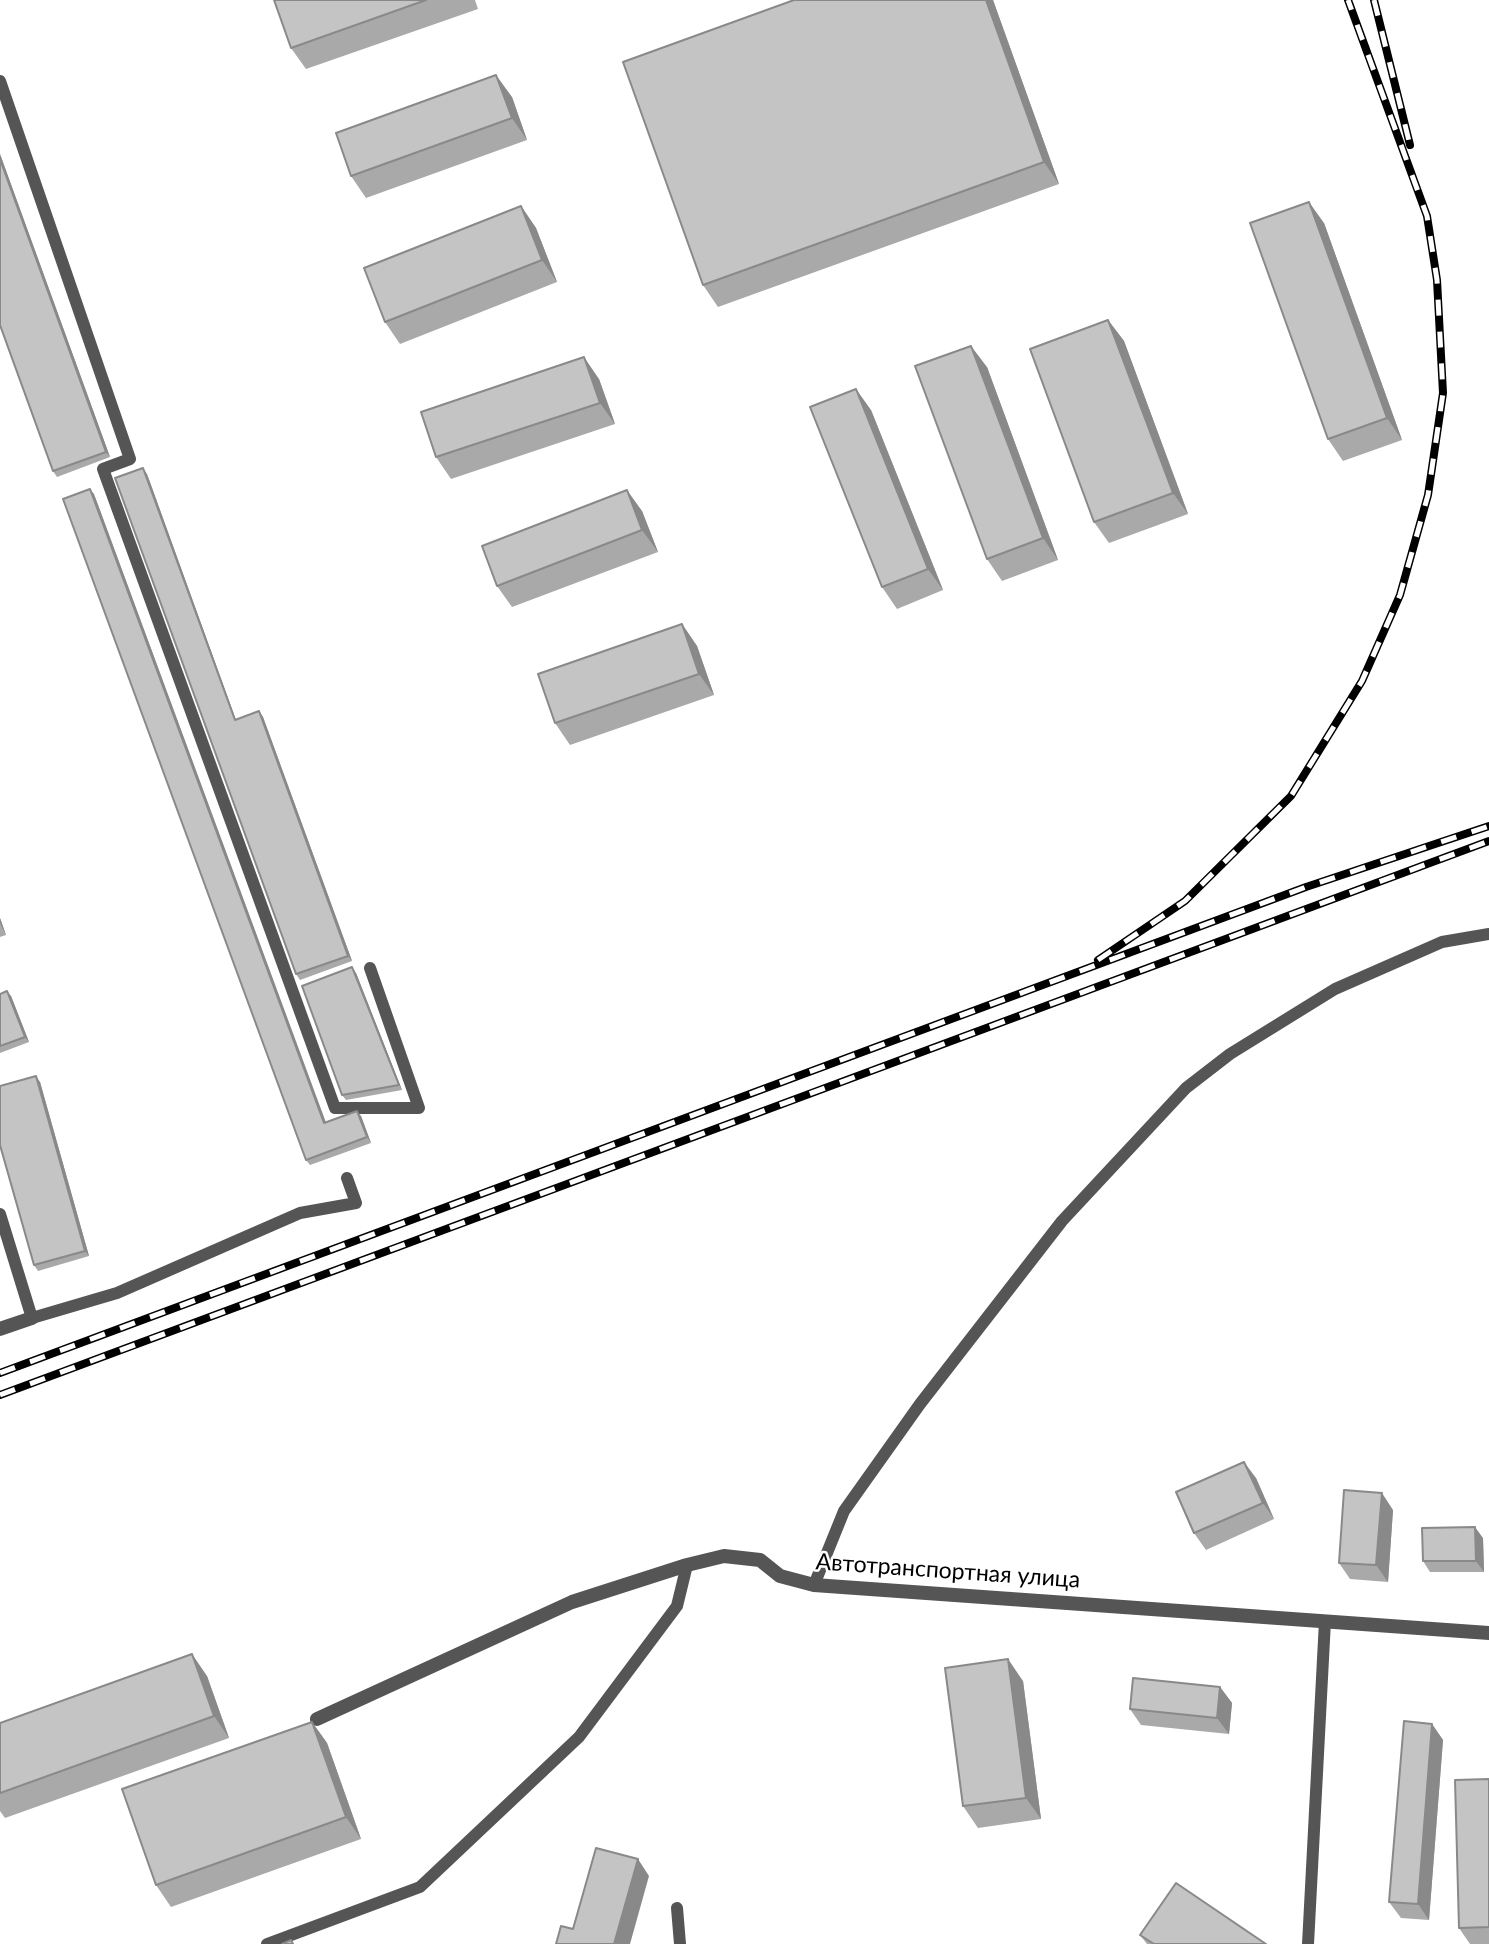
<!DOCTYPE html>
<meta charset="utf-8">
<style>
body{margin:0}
canvas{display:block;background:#fff}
</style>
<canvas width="1489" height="1944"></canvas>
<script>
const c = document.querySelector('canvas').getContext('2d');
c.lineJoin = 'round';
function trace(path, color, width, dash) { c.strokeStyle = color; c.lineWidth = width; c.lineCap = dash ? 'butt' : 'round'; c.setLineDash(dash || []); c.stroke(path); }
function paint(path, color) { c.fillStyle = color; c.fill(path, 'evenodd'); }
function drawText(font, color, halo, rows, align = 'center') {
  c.font = font + ' Lato,sans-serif'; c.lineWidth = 5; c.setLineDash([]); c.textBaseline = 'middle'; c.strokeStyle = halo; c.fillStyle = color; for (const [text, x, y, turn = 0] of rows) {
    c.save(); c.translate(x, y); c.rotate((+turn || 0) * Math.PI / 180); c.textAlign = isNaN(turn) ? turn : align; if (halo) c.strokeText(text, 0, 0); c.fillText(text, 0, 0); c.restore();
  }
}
const lane = new Path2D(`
 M 0,81 L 130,459 L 103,469 L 335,1108 L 419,1108 L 370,968
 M 0,1214 L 32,1318 L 117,1293 L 300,1213 L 356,1203 L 347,1178
 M 814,1585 L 844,1511 L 920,1404 L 1062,1221 L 1186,1088 L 1230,1054 L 1335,989 L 1442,942 L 1489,934
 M 677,1908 L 680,1944
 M 267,1944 L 420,1887 L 579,1737 L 677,1606 L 687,1565
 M 1308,1944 L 1325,1621`);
const street = new Path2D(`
 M 0,1329 L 32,1318
 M 317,1719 L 572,1602 L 687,1565 L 724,1556 L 760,1560 L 780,1576 L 814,1585 L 1489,1633`);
const rail = new Path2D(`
 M 1374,0 L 1410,145
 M 1098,960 L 1185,901 L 1291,796 L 1362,681 L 1400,595 L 1428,495 L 1443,393 L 1437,280 L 1427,216 L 1348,0
 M 0,1373 L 1306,887 L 1489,826
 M 0,1395 L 1489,841`);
const wall = new Path2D(`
 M 274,0 L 475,0 L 478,9 L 306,69 L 291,48 Z
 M 993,0 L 1059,184 L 718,307 L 703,285 Z
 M 512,97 L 527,140 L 366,198 L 351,176 Z
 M 0,154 L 110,457 L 57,477 L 53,471 Z
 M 521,206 L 536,228 L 557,282 L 400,344 L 385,322 Z
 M 1324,223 L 1402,440 L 1343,461 L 1328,439 Z
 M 1108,320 L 1124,341 L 1188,514 L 1109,543 L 1094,522 Z
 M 987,367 L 1058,560 L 1002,581 L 987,559 Z
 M 599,379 L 615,424 L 451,479 L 436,457 Z
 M 871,410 L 943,590 L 897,609 L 882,587 Z
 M 147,474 L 236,720 L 259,711 L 263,717 L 352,961 L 300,980 L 296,974 Z
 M 94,494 L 325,1122 L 361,1116 L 371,1143 L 310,1165 L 306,1160 Z
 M 642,511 L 658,552 L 512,607 L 497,586 Z
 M 682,624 L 697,646 L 714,695 L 570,745 L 555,723 Z
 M 0,918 L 6,935 L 0,937 Z
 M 356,973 L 402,1090 L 346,1100 L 342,1095 Z
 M 0,994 L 11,996 L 29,1042 L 0,1053 Z
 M 40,1082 L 89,1256 L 38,1271 L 34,1265 Z
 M 1256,1478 L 1274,1519 L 1206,1550 L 1194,1533 Z
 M 1393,1510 L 1388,1582 L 1350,1579 L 1339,1563 Z
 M 1483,1538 L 1484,1572 L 1430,1572 L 1423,1561 Z
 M 207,1676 L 229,1738 L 5,1818 L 0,1811 L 0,1723 Z
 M 1023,1681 L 1041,1819 L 978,1828 L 963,1806 Z
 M 1220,1687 L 1232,1703 L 1229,1734 L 1141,1725 L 1130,1709 Z
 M 312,1722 L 327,1743 L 361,1839 L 171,1907 L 156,1885 Z
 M 1432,1724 L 1443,1740 L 1429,1920 L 1401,1918 L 1389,1902 Z
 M 1489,1779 L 1489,1944 L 1470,1944 L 1459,1928 Z
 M 1140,1935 L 1266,1944 L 1147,1944 Z`);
const shadedWall = new Path2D(`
 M 986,0 L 993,0 L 1059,184 L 1044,162 Z
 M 496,75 L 512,97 L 527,140 L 512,118 Z
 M 0,154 L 110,457 L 106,452 L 0,159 Z
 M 1309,202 L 1324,223 L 1402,440 L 1387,418 Z
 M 521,206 L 536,228 L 557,282 L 542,260 Z
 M 1108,320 L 1124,341 L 1188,514 L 1173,493 Z
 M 971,346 L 987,367 L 1058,560 L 1043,538 Z
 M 584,357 L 599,379 L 615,424 L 600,403 Z
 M 856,389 L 871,410 L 943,590 L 928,569 Z
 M 143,468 L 147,474 L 238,726 L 235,720 Z
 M 90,489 L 94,494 L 328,1128 L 324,1123 Z
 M 627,490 L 642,511 L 658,552 L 642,530 Z
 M 682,624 L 697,646 L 714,695 L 699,674 Z
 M 259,711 L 263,717 L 352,961 L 348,956 Z
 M 0,918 L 6,935 L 0,923 Z
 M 352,967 L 356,973 L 402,1090 L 399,1085 Z
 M 7,991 L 11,996 L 29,1042 L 25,1037 Z
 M 36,1076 L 40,1082 L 89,1256 L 85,1251 Z
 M 357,1111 L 361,1116 L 371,1143 L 367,1137 Z
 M 1244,1462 L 1256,1478 L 1274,1519 L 1263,1503 Z
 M 1382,1493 L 1393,1510 L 1388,1582 L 1376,1565 Z
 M 1475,1527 L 1483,1538 L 1484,1572 L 1476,1561 Z
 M 192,1654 L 207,1676 L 229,1738 L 214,1716 Z
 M 1008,1659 L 1023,1681 L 1041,1819 L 1026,1798 Z
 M 1220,1687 L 1232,1703 L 1229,1734 L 1217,1718 Z
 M 312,1722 L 327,1743 L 361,1839 L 346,1817 Z
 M 1432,1724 L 1443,1740 L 1429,1920 L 1418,1904 Z
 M 638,1859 L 649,1876 L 630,1944 L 614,1944 Z`);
const building = new Path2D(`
 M 274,0 L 426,0 L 291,48 Z
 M 794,0 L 986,0 L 1044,162 L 703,285 L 623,62 Z
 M 496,75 L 512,118 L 351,176 L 336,133 Z
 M 0,159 L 106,452 L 53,471 L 0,325 Z
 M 1309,202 L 1387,418 L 1328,439 L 1250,223 Z
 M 521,206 L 542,260 L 385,322 L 364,268 Z
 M 1108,320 L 1173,493 L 1094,522 L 1030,349 Z
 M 971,346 L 1043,538 L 987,559 L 915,366 Z
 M 584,357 L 600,403 L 436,457 L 421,412 Z
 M 856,389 L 928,569 L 882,587 L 810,407 Z
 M 143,468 L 235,720 L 259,711 L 348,956 L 296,974 L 115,478 Z
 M 90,489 L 324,1123 L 357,1111 L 367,1137 L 306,1160 L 63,499 Z
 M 627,490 L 642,530 L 497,586 L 482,546 Z
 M 682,624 L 699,674 L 555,723 L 538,674 Z
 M 352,967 L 399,1085 L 342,1095 L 302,986 Z
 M 7,991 L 25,1037 L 0,1046 L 0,994 Z
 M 36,1076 L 85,1251 L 34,1265 L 0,1145 L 0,1086 Z
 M 1244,1462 L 1263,1503 L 1194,1533 L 1176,1492 Z
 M 1344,1490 L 1382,1493 L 1376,1565 L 1339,1563 Z
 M 1475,1527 L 1476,1561 L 1423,1561 L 1422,1528 Z
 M 192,1654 L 214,1716 L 0,1793 L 0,1723 Z
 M 1008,1659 L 1026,1798 L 963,1806 L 945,1668 Z
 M 1133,1678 L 1220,1687 L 1217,1718 L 1130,1709 Z
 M 1404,1721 L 1432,1724 L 1418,1904 L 1389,1902 Z
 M 312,1722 L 346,1817 L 156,1885 L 122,1789 Z
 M 1489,1779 L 1489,1927 L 1459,1928 L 1455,1780 Z
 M 596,1848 L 638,1859 L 614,1944 L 556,1944 L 561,1926 L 573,1929 Z
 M 1176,1883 L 1266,1944 L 1154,1944 L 1140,1935 Z
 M 291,1940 L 293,1944 L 282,1944 Z`);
const streetNames = [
 ["Автотранспортная улица",948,1571,4]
];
trace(lane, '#555', 12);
trace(street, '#555', 14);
trace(rail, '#000', 8);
trace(rail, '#fff', 5, [16]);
paint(wall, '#a9a9a9');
paint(shadedWall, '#898989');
paint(building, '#c4c4c4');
trace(building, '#898989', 2);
drawText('23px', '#000', '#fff', streetNames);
</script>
